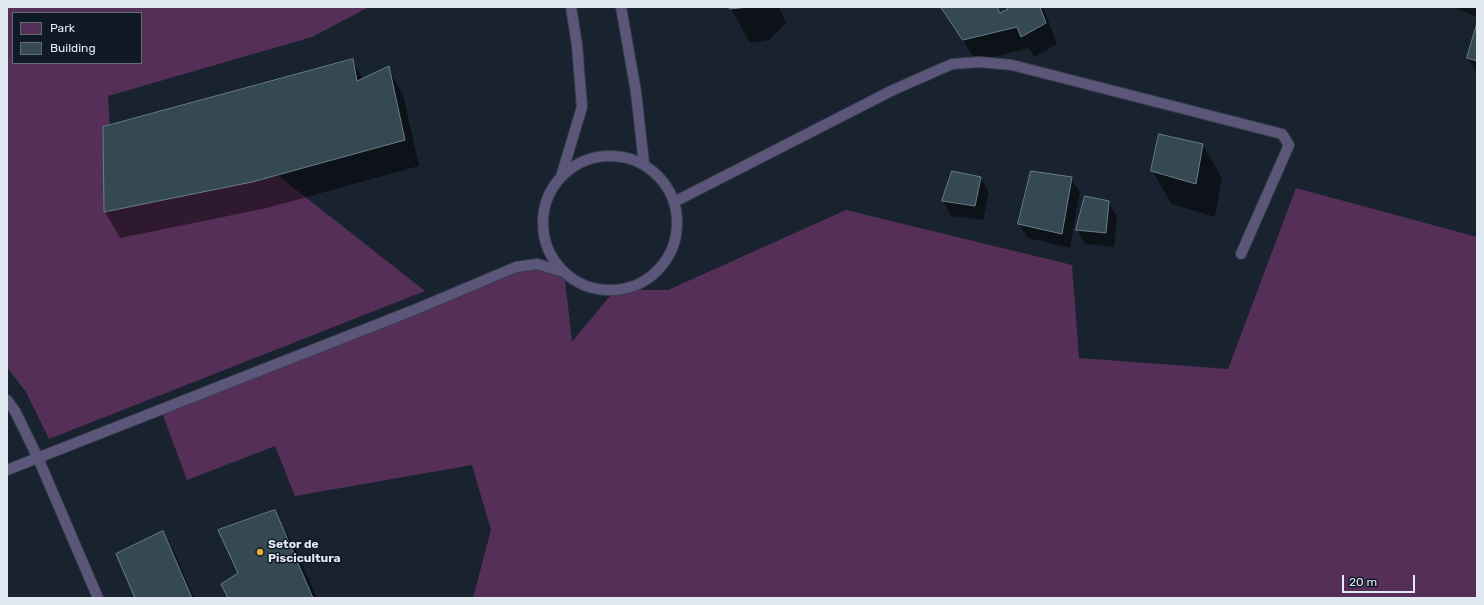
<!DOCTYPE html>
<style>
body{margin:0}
#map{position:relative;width:1484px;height:605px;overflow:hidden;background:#192330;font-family:Rubik,sans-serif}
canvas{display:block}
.frame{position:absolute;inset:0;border:8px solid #e1e8f1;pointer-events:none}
.legend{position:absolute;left:12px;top:12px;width:130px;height:52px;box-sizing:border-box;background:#101926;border:1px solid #646c77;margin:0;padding:5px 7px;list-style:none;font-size:12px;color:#e1e8f1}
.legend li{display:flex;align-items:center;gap:8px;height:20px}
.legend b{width:20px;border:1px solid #646c77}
.scale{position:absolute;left:1342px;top:575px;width:73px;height:18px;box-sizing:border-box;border:2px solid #e1e8f1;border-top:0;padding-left:5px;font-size:12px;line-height:14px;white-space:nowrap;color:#e1e8f1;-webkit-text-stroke:3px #101926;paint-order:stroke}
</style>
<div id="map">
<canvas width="1484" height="605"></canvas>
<div class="frame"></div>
<ul class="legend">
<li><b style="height:11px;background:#562f58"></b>Park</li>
<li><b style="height:11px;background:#344951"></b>Building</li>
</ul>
<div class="scale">20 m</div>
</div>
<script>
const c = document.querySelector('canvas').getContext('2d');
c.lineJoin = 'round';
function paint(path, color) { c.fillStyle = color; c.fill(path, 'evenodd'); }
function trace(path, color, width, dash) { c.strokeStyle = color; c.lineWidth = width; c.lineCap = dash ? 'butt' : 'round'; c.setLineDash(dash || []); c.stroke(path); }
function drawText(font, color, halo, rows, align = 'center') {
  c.font = font + ' Rubik,sans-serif'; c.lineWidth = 3; c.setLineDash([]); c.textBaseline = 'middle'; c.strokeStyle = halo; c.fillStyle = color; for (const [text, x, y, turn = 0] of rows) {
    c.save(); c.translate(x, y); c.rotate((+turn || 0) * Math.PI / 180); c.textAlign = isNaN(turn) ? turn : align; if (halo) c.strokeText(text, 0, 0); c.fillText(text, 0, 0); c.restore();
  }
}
const green = new Path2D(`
 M 7,7 L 369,7 L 312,37 L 108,96 L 114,193 L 262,163 L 425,291 L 49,439 L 26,392 L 7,367 ZM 13,13 L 141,13 L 141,63 L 13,63 Z
 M 1296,188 L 1477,237 L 1477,598 L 473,598 L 491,530 L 472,465 L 295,496 L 275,446 L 187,480 L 161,410 L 537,264 L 564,272 L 572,342 L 615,290 L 668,290 L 846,210 L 1072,265 L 1079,358 L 1228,369 Z`);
const shadow = new Path2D(`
 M 730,7 L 779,7 L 786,23 L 769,40 L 750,43 Z
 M 942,7 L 996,7 L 1000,14 L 1010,10 L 1008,7 L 1043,7 L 1057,44 L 1034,57 L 1029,48 L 976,61 Z
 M 1453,7 L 1477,7 L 1477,17 Z
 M 1477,26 L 1477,74 L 1468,58 Z
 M 353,61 L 363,79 L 388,68 L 403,94 L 419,166 L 267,208 L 120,238 L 105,212 L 104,128 Z
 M 1203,145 L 1222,178 L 1215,217 L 1172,204 L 1152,171 Z
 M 953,172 L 981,178 L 989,193 L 983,220 L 951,216 L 943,201 Z
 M 1071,178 L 1080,192 L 1070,248 L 1028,238 L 1019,224 Z
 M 1108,202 L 1117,216 L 1114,247 L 1085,244 L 1077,229 Z
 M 274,512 L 294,545 L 317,598 L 229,598 L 239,574 Z
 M 163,533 L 175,553 L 194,598 L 136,598 Z`);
const building = new Path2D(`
 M 729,7 L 748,7 L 730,9 Z
 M 941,7 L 997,7 L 1000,13 L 1008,9 L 1007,7 L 1040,7 L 1046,23 L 1021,37 L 1017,27 L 963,40 Z
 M 1477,23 L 1477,61 L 1467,58 Z
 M 353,59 L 357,81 L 389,66 L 405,140 L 252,182 L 104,212 L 103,127 Z
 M 1159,134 L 1203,144 L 1196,184 L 1151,171 Z
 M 952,171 L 981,177 L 975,206 L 942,201 Z
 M 1031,171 L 1072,177 L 1062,234 L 1018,224 Z
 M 1085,196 L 1109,201 L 1106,233 L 1076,230 Z
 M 275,510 L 313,598 L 228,598 L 221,584 L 238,573 L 218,530 Z
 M 163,531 L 192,598 L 135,598 L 116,554 Z`);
const service = new Path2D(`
 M 621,7 L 636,92 L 644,164
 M543 223a67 67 0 1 1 134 0a67 67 0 1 1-134 0Z
 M 561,177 L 582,107 L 577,45 L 571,7
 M 674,202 L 893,90 L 952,64 L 979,62 L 1012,65 L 1282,134 L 1289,145 L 1241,254
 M 7,400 L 15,411 L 38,458 L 98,598
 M 7,470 L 414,310 L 516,267 L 537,264 L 564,272`);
const markers = [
 [260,552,4,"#e2af34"]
];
const poiNames = [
 ["Setor de",268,545],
 ["Piscicultura",268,559]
];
paint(green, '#562f58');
paint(shadow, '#0007');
paint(building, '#344951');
trace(building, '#687e87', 1);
trace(service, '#353f4b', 12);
trace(service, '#5c567a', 10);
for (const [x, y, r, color] of markers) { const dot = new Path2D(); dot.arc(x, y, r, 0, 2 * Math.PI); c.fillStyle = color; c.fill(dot); trace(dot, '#101926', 1.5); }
drawText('bold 12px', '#e1e8f1', '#101926', poiNames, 'left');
</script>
